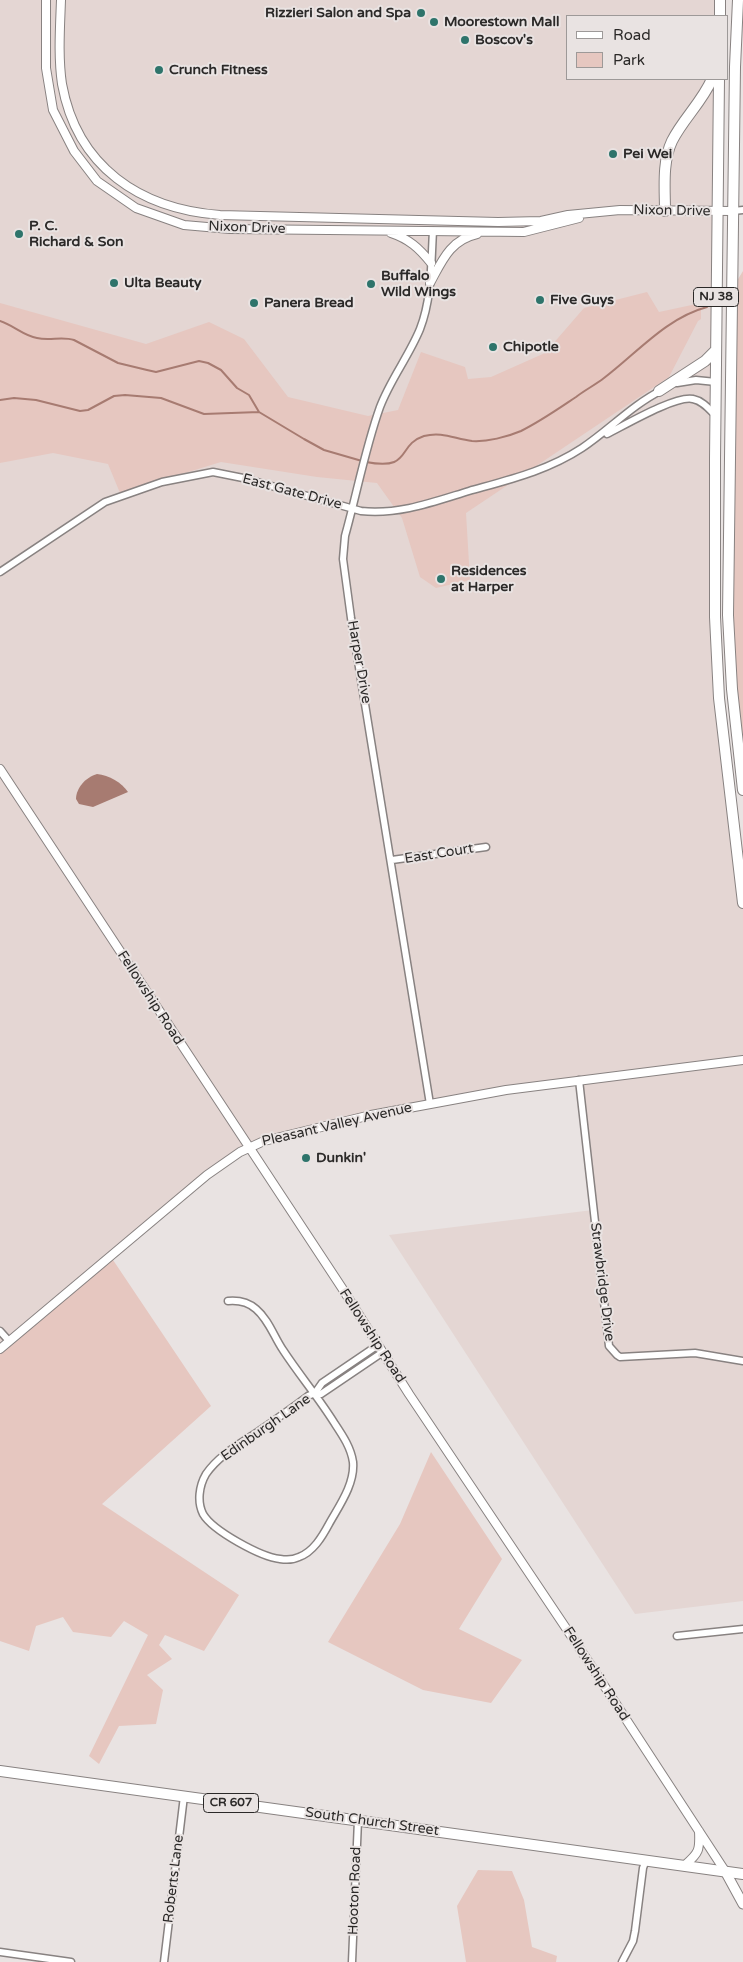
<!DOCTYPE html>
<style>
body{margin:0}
#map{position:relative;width:743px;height:1962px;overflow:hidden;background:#e9e3e2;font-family:"Varela Round",sans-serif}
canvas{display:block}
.legend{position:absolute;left:566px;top:15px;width:162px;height:65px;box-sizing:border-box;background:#e9e3e2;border:1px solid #9d9998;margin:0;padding:6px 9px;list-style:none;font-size:15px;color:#2b2928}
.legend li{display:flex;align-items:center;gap:10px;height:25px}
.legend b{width:25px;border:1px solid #9d9998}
</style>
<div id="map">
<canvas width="743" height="1962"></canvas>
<ul class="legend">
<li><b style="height:6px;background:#fff"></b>Road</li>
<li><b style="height:14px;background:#e6c7c0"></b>Park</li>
</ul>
</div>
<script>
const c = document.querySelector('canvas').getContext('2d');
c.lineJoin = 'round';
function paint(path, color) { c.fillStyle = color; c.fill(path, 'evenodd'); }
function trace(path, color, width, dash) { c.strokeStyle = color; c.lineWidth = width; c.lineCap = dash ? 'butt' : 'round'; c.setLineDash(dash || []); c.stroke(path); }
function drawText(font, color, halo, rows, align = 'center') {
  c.font = font + ' "Varela Round",sans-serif'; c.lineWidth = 4; c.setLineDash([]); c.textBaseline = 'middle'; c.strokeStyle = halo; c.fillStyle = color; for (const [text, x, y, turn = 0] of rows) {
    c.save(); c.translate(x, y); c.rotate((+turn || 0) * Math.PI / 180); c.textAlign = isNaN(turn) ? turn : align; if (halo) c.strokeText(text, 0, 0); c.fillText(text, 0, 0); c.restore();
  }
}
const built = new Path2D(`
 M 0,0 L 720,0 L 720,16 L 567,16 L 567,79 L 719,79 L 715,617 L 743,903 L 743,1601 L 635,1614 L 389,1235 L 593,1210 L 579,1080 L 430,1104 L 285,1135 L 225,1162 L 0,1349 Z`);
const green = new Path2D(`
 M 743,271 L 743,790 L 732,689 L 732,289 Z
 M 647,292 L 659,312 L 701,303 L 701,319 L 698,321 L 669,377 L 466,513 L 470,580 L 436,588 L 420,577 L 402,518 L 377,483 L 317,477 L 221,462 L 120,493 L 108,464 L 53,453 L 0,463 L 0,303 L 146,344 L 209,322 L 244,339 L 288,397 L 368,416 L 398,410 L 421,352 L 465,367 L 468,379 L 491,377 L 545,353 L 584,308 Z
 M 109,1254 L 211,1406 L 102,1504 L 239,1595 L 204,1651 L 165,1635 L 159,1645 L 172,1659 L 147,1675 L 163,1690 L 156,1724 L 119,1726 L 99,1764 L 89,1756 L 148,1635 L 124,1621 L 111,1637 L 73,1632 L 63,1617 L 36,1626 L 29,1651 L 0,1641 L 0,1346 Z
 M 431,1452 L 502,1559 L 459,1629 L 522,1660 L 491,1703 L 423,1690 L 328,1642 L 400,1524 Z
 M 478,1870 L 512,1871 L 524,1900 L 532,1947 L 557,1956 L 556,1962 L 466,1962 L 457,1906 Z`);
const water = new Path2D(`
 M 97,774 C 109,775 122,783 128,792 L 93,807 L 79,804 L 76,799 C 76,788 86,777 97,774 Z`);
const stream = new Path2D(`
 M 0,321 C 13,325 24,336 37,338 C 50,341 62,336 74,340 L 118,363 L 147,370 L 156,372 L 199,361 L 208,363 L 221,370 L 237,388 L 249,395 L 259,412
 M 0,400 L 14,398 L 36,400 L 80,411 L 88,410 L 114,396 L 125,395 L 161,398 L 204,414 L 259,412 L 304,439 L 324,450 L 362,461
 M 366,462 C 413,471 396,445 424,436 C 442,431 455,439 472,441 C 487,442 507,437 521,431 C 541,421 558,409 576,397 C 585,390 595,385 604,378 C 637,353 666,318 707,307`);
const minor = new Path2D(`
 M 733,211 L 743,210
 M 677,383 L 696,380 L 716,382
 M 607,434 C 625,425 676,395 693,399 C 703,401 709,409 715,415
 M 0,572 L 105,502 L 162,482 L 213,472 L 243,478 L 361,511 C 399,515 433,502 469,491 C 508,480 547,471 582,448 C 609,430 632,405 662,390
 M 392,860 L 486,847
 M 579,1080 L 609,1346 L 617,1355 L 620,1357 L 695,1353 L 743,1361
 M 430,1104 L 351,618 L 343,559 L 345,536 C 357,493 365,449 380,407 C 390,380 409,356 420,329 C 432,298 431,264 433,231
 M 228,1301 C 239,1300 248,1302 256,1309 C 269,1320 274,1337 283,1350 C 300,1376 319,1398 335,1424 C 343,1436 351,1448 353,1462 C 355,1484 339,1506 329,1524 C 322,1537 313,1552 299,1557 C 293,1560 286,1560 280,1559 C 261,1557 213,1531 203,1514 C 197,1502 199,1486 206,1474 C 219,1455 240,1444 259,1431 C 275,1420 292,1408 308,1396 L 315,1393 L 321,1394 L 383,1352
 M 0,1331 L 9,1341
 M 315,1393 L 322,1383 L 378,1345
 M 677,1636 L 743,1629
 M 0,1952 L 71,1962
 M 164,1962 L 184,1796
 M 352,1962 L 358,1820
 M 622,1962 L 633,1941 L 635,1931 L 643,1868 L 646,1860`);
const tertiary = new Path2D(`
 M 46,0 L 46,68 L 53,110 L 74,151 L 97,181 L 136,208 L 184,225 L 230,229 L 524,232 L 579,218
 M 61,0 C 60,28 58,57 62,84 C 77,167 140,209 220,215 L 498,222 L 541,221 L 568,215 L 620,210 L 733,211
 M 391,233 C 409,239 419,248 431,263
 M 430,283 C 442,261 450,240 477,234
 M 0,769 L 342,1288 L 409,1394 L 588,1661 L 725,1871
 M 0,1349 L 207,1175 L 240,1152 L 264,1141 L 371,1115 L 506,1090 L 743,1060
 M 685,1865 C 699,1853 700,1850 699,1831`);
const secondary = new Path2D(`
 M 725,1871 L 743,1904`);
const primary = new Path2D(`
 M 0,1771 L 743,1874`);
const trunk = new Path2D(`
 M 738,0 L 735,67 L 728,615 L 732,689 L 743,790
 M 720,16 L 720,0
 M 719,79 L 715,458 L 715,617 L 719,698 L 743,903
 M 665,211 C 665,189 662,162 672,141 C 683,119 702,102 712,79
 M 659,391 L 705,361 L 716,350`);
const markers = [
 [421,13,5,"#2e746b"],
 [434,22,5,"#2e746b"],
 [465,40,5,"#2e746b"],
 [159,70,5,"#2e746b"],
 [613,154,5,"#2e746b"],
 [19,234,5,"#2e746b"],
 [114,283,5,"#2e746b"],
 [371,284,5,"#2e746b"],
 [540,300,5,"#2e746b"],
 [254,303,5,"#2e746b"],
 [493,347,5,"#2e746b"],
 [441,579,5,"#2e746b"],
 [306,1158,5,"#2e746b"]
];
const shields = [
 [716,297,45],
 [231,1803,55]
];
const shieldNames = [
 ["NJ 38",716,297],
 ["CR 607",231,1803]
];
const poiNames = [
 ["Rizzieri Salon and Spa",411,13,"right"],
 ["Moorestown Mall",444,22],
 ["Boscov's",475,40],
 ["Crunch Fitness",169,70],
 ["Pei Wei",623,154],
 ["P. C.",29,226],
 ["Richard & Son",29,242],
 ["Buffalo",381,276],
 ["Wild Wings",381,292],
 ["Ulta Beauty",124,283],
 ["Five Guys",550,300],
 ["Panera Bread",264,303],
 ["Chipotle",503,347],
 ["Residences",451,571],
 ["at Harper",451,587],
 ["Dunkin'",316,1158]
];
const streetNames = [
 ["Nixon Drive",672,211,1],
 ["Nixon Drive",247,228,2],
 ["East Gate Drive",292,492,15],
 ["Harper Drive",359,662,80],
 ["East Court",439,854,-9],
 ["Fellowship Road",150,998,57],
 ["Pleasant Valley Avenue",337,1125,-13],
 ["Strawbridge Drive",602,1282,83],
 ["Fellowship Road",372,1336,57],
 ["Edinburgh Lane",266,1428,-35],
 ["Fellowship Road",596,1674,57],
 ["South Church Street",372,1822,8],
 ["Roberts Lane",174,1879,-83],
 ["Hooton Road",355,1891,-88]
];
paint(built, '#e4d6d3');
paint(green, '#e6c7c0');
paint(water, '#a77b71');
trace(stream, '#a77b71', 2);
trace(minor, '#888281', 9);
trace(tertiary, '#888281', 10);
trace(secondary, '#888281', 11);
trace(primary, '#888281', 12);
trace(trunk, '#888281', 12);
trace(minor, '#fff', 6);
trace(tertiary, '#fff', 8);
trace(secondary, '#fff', 9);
trace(primary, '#fff', 10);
trace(trunk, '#fff', 10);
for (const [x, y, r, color] of markers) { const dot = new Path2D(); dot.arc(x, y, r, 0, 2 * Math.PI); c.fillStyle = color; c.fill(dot); trace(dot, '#e9e3e2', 2); }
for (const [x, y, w] of shields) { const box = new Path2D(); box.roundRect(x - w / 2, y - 9.5, w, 19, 4); c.fillStyle = '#e9e3e2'; c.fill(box); trace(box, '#2b2928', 1); }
drawText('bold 12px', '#2b2928', null, shieldNames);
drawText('bold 14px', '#2b2928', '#e9e3e2', poiNames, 'left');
drawText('14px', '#2b2928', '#e9e3e2', streetNames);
</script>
